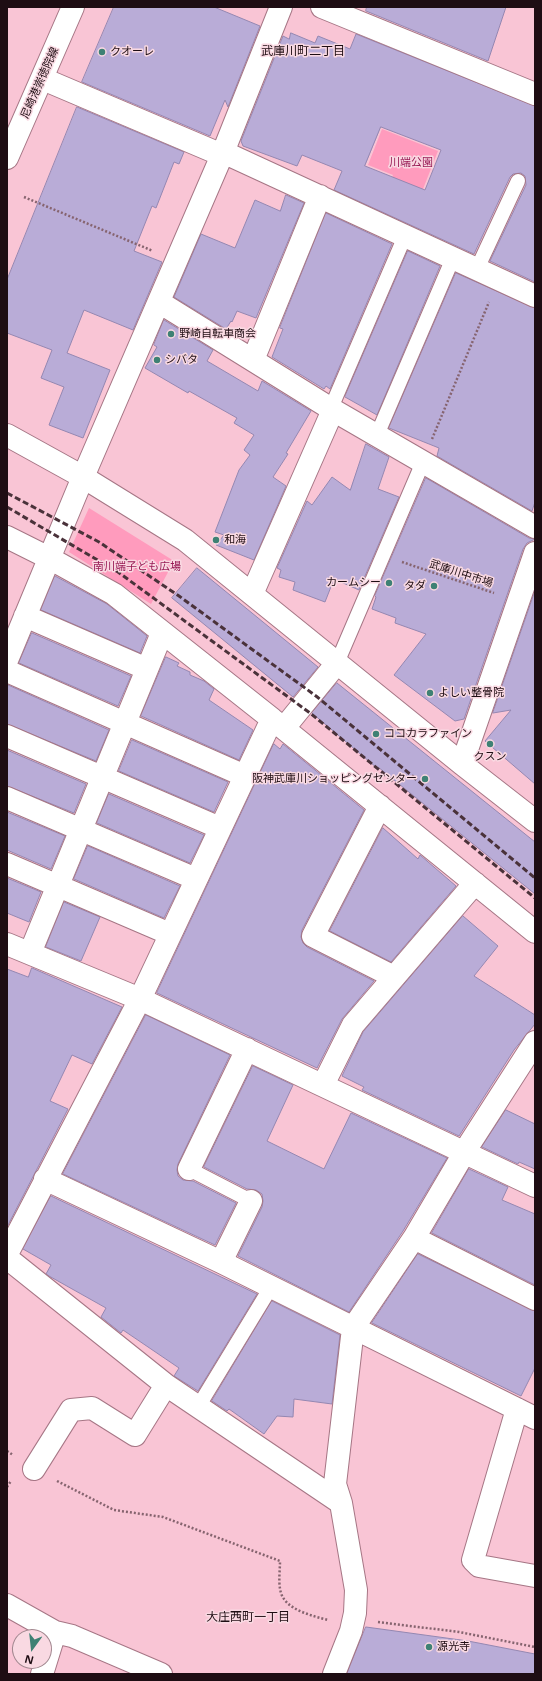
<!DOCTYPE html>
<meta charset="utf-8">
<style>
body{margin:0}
#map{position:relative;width:542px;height:1681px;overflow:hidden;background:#f9c5d5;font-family:"Open Sans",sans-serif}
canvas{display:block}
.frame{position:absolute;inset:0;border:8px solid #1e0d13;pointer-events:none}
.north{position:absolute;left:12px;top:1629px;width:40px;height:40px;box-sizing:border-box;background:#f9d9e2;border:1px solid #a1878f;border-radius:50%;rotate:195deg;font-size:11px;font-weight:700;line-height:16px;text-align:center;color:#1e0d13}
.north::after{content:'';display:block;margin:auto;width:14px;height:18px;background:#3e8174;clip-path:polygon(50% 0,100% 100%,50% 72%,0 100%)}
</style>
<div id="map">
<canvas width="542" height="1681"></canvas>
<div class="frame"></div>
<div class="north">N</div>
</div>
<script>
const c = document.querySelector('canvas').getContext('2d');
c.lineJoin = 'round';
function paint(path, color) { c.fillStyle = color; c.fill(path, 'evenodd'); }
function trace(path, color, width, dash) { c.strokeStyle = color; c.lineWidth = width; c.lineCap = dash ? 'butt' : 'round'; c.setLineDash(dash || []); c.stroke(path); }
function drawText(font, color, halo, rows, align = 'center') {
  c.font = font + ' "Open Sans","Noto Sans JP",sans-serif'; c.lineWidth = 3; c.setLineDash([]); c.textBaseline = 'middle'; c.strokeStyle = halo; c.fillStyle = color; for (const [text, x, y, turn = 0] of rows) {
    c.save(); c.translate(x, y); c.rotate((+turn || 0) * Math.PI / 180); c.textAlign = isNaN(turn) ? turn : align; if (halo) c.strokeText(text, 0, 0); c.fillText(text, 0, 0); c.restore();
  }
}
const green = new Path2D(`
 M 382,129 L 438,151 L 410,222 L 379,210 L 393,175 L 368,165 Z
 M 89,508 L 174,561 L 151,604 L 69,552 Z`);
const building = new Path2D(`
 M 114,7 L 214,7 L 260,26 L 228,107 L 225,100 L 210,136 L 82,82 Z
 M 367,7 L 506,7 L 488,61 L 366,11 Z
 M 291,33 L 315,43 L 318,36 L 350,49 L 356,34 L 535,106 L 535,282 L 490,261 L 526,185 L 525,176 L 521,173 L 513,174 L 510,177 L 474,254 L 334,190 L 342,171 L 302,155 L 297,166 L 243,146 L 241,141 L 283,36 L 289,39 ZM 381,127 L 441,150 L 425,190 L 365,166 Z
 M 77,107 L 184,152 L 179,164 L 174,162 L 156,208 L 152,206 L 134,251 L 162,262 L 133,330 L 84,310 L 67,353 L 110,370 L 83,438 L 49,425 L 64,387 L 41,378 L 52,350 L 7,333 L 7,280 Z
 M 286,195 L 304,203 L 256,318 L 237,311 L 232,322 L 231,321 L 226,329 L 174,297 L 201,234 L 235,248 L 255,200 L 280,211 Z
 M 326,213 L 392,244 L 330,389 L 326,386 L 324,389 L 272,357 L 283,329 L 280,328 Z
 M 408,251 L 440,266 L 377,415 L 345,397 Z
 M 456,273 L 535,308 L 535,502 L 532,511 L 437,456 L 439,448 L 389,428 Z
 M 164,320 L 213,350 L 207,361 L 258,391 L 262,381 L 311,411 L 286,453 L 288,454 L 273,477 L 286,486 L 254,560 L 216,545 L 224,535 L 215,532 L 239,470 L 250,455 L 244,450 L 254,435 L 234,423 L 237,418 L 189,391 L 188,393 L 145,368 L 157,347 L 154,345 Z
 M 366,444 L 389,457 L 378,489 L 399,497 L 359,590 L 334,579 L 325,602 L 293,590 L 295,582 L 279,577 L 281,570 L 277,568 L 307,501 L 312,505 L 332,477 L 350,490 Z
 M 426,478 L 529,538 L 535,539 L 527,543 L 523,549 L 464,719 L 455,721 L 394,675 L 426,634 L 395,623 L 396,618 L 372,609 L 376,597 L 375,596 Z
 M 197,568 L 318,667 L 293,697 L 172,598 Z
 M 55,576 L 107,604 L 147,636 L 140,653 L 41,610 Z
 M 535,591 L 535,784 L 485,741 L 511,710 L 493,713 Z
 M 32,633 L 131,676 L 118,706 L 19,663 Z
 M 166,657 L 179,663 L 177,666 L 190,672 L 190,675 L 204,681 L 214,689 L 209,700 L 253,730 L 239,760 L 141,716 Z
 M 337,683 L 535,842 L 535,894 L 378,767 L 377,768 L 312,713 Z
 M 8,685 L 109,730 L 96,761 L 7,724 Z
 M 132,740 L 228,782 L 214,812 L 119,771 Z
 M 274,744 L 280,749 L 283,744 L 364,810 L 302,930 L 301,937 L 303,943 L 307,947 L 374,981 L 342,1019 L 317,1068 L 157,993 Z
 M 7,750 L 86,784 L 74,813 L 7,786 Z
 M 109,794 L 204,835 L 190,863 L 97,823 Z
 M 7,812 L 65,836 L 51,869 L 7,850 Z
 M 383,828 L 418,859 L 420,855 L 456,886 L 391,962 L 330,931 Z
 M 88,846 L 180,886 L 164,918 L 74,879 Z
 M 7,878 L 41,892 L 29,922 L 7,913 Z
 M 64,902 L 100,917 L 81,961 L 46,947 Z
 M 463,916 L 498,946 L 474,976 L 535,1015 L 535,1024 L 514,1050 L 459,1136 L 362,1090 L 364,1087 L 342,1076 L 363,1032 Z
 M 32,968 L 122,1007 L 92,1064 L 72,1055 L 50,1101 L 68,1109 L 7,1227 L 7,969 L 28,977 Z
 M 146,1015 L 230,1055 L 178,1164 L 177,1170 L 178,1176 L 183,1180 L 193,1181 L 236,1203 L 215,1245 L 63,1174 Z
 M 253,1066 L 293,1085 L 267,1141 L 324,1169 L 351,1113 L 447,1158 L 403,1231 L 349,1312 L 238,1256 L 262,1207 L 263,1201 L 262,1194 L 256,1190 L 247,1189 L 204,1167 Z
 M 506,1110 L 535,1124 L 535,1169 L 519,1162 L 518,1164 L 482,1147 Z
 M 469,1169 L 508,1187 L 502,1200 L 535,1214 L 535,1285 L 432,1233 Z
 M 51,1196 L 257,1294 L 198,1391 L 174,1376 L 179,1368 L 123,1330 L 121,1333 L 101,1317 L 106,1308 L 49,1276 L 46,1274 L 51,1265 L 23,1249 Z
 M 418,1254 L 535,1311 L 535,1368 L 521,1396 L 372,1323 Z
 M 272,1301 L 340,1335 L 332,1404 L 294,1399 L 293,1417 L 277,1416 L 264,1434 L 229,1409 L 227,1411 L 212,1401 Z
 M 366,1627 L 468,1641 L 535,1654 L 535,1674 L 347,1674 Z`);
const path = new Path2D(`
 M 24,197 L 153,251
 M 432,439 L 489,302
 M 402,562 L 494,593
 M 7,1451 L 13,1455
 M 57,1481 L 114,1510 L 163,1517 L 280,1561 C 280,1571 278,1583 281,1593 C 286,1610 313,1616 328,1620
 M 7,1487 L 11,1481
 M 378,1622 L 459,1632 L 535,1647`);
const lane = new Path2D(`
 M 477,269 L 518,181
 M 331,408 L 405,236
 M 377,435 L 453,258
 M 337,663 L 423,462
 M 189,1169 L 251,1201
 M 198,1407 L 271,1287`);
const street = new Path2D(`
 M 322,7 L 535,94
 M 43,79 L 222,155
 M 223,152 L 535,296
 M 159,302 L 333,410 L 535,527
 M 253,360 L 320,196
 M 7,435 L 83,477 L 185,540 L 462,764 L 535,821
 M 7,537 L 49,558 L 114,594 L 272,719 L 140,999 L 7,1254
 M 252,594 L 333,410
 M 25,616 L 147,669
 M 7,660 L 83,477 L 222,155 L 281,7
 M 7,671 L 245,776
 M 272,719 L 535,932
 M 284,728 L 337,663
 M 7,736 L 220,828
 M 462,764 L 535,553
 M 7,798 L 196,879
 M 380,806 L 313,936 L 394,977
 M 7,864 L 170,934
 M 7,944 L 140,999 L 535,1186
 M 30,953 L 162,633
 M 323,1085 L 353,1025 L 475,883
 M 189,1169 L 247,1049
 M 45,1179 L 221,1262 L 535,1418
 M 414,1238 L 535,1299
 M 7,1258 L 166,1385 L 341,1503
 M 221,1262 L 251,1201
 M 517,1409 L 473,1560 L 479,1566 L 535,1576
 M 34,1469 L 71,1410 L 92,1408 L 135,1435 L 166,1385
 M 7,1605 L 55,1632 L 72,1636 L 161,1674
 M 42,1674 L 55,1632
 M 334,1674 L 351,1631 L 355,1613 L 356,1590 L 341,1503 L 335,1484 L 353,1328 L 414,1238 L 470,1143 L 535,1042`);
const secondary = new Path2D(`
 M 7,158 L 73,7`);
const rail = new Path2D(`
 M 7,493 L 99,542 L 179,596 L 316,696 L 535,878
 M 7,507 L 118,572 L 310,713 L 535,898`);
const markers = [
 [102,52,4,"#3e8174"],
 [171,334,4,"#3e8174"],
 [157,360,4,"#3e8174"],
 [216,540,4,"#3e8174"],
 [389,583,4,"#3e8174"],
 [434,586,4,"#3e8174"],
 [430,693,4,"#3e8174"],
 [376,734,4,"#3e8174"],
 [490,744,4,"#3e8174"],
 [425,779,4,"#3e8174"],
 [429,1647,4,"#3e8174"]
];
const poiNames = [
 ["クオーレ",110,52],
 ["野崎自転車商会",179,334],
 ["シバタ",165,360],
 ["和海",224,540],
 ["カームシー",381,583,"right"],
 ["タダ",426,586,"right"],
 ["よしい整骨院",438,693],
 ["ココカラファイン",384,734],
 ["クスン",490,757,"center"],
 ["阪神武庫川ショッピングセンター",417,779,"right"],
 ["源光寺",437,1647]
];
const streetNames = [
 ["尼崎港崇徳院線",40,83,-66],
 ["武庫川中市場",461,574,18]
];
const parkNames = [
 ["川端公園",411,163],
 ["南川端子ども広場",137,567]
];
const neighbourhoodNames = [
 ["武庫川町二丁目",303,52],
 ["大庄西町一丁目",248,1618]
];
paint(green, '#ff9bbd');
paint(building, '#b9acd7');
trace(building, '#9487b1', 1);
trace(lane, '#a67685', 16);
trace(street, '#a67685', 24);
trace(secondary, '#a67685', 24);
trace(path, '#86646f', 2.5, [2, 2]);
trace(lane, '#fff', 14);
trace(street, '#fff', 22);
trace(secondary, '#fff', 22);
trace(rail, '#4a323a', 3, [6, 3]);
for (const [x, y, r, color] of markers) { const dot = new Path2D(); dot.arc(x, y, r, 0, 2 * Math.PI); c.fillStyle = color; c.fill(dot); trace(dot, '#f9d9e2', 1.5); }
drawText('11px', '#1e0d13', '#f9d9e2', poiNames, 'left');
drawText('11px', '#1e0d13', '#f9d9e2', streetNames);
drawText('11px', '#981b55', '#f9d9e2', parkNames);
drawText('12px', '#1e0d13', '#f9d9e2', neighbourhoodNames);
</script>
